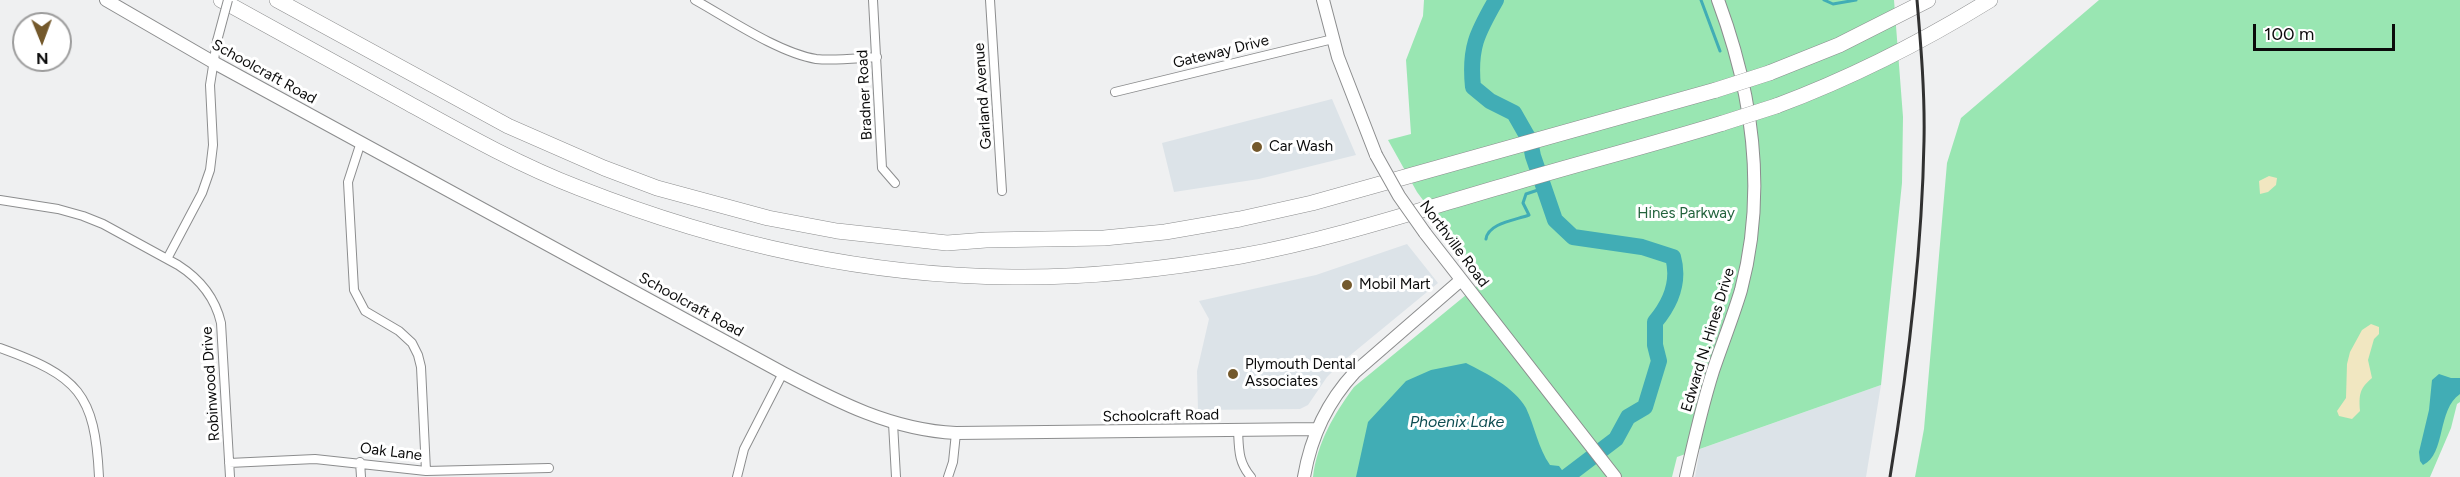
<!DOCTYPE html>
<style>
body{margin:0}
#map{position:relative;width:2460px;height:477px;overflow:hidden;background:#eff0f1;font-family:Figtree,sans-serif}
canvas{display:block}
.north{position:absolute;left:12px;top:12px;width:60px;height:60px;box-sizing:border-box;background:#fff;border:2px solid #9d9d9d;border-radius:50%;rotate:179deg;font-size:16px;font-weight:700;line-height:24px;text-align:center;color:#0b0b0b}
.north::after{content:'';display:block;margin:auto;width:21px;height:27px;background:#74592c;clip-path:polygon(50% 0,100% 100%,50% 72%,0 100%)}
.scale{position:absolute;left:2253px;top:24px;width:142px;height:27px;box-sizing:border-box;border:3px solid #0b0b0b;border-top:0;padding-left:8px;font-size:18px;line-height:21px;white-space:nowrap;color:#0b0b0b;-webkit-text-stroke:4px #fff;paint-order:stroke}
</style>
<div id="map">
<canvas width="2460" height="477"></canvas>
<div class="north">N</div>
<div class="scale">100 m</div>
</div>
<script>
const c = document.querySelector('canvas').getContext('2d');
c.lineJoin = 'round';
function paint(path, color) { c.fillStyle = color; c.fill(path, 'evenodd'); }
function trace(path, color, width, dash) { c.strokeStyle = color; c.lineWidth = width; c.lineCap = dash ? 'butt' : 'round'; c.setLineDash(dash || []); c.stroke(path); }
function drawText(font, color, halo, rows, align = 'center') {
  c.font = font + ' Figtree,sans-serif'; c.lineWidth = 6; c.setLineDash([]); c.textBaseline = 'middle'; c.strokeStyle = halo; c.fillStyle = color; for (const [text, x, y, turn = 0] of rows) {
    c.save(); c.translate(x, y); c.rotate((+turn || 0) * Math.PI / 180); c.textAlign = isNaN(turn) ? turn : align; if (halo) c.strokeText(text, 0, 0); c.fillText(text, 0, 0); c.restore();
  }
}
const built = new Path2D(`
 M 1332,99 L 1356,155 L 1259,179 L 1174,192 L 1162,143 Z
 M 1407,244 L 1438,283 L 1342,362 L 1327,377 L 1308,405 L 1300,409 L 1198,410 L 1197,371 L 1209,319 L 1199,301 L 1316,275 Z
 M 1881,385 L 1866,477 L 1695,477 L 1700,449 Z`);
const green = new Path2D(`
 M 1424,0 L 1894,0 L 1903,117 L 1902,183 L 1881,385 L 1677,457 L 1672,477 L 1313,477 C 1317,443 1334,414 1354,387 L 1483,281 L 1417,192 L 1388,140 L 1411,134 L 1406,60 L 1423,16 Z
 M 2099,0 L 2460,0 L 2460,402 L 2457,404 L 2451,428 L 2430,477 L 1915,477 L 1924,429 L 1947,163 L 1961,118 Z`);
const sand = new Path2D(`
 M 2269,176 L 2277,178 L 2276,185 L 2268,192 L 2260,194 L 2259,181 Z
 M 2371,324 L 2379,327 L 2379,334 L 2374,339 L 2368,360 L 2372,378 C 2359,389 2359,395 2360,411 L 2352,419 L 2339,416 L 2337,411 L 2346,398 L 2347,364 L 2350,352 L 2362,330 Z`);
const water = new Path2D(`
 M 1466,363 C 1486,373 1515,388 1526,408 C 1535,427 1538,448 1550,465 L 1559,466 L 1567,477 L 1356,477 L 1368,422 L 1406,381 L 1431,370 Z
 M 2439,374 L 2451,378 L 2460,378 L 2460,394 C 2437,409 2446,454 2423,465 L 2420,461 L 2419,452 L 2429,410 L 2432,380 Z`);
const stream = new Path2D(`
 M 1701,0 L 1720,51
 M 1824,0 L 1833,4 L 1856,0
 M 1486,239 C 1488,223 1516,220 1529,215 L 1523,203 L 1526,194 L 1544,188`);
const river = new Path2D(`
 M 1496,0 C 1477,33 1469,48 1473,87 L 1490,101 L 1514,113 L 1530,141 L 1533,156 L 1555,220 L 1573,237 L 1642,247 L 1673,257 C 1680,282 1671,303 1655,322 L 1655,345 L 1659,361 L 1645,407 L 1628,417 L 1616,439 L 1566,477`);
const street = new Path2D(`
 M 695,0 C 729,19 779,53 816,59 C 836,61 857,58 877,57
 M 873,0 L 882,168 L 895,183
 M 990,0 L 1002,191
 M 1115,92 L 1333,39
 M 361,142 L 348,182 L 354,290 L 365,311 L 399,331 L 412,343 L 418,355 L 421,367 L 426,471
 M 0,200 L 58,209 L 83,216 L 103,224 L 178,265 C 200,279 215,297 221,323 L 230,477
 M 167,259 L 202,193 L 210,170 L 213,145 L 210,85 L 217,41
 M 0,348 C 78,376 95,393 99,477
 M 893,423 L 896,477
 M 1238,430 C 1239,449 1238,462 1251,477
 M 360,462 L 361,477
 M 229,463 L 315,459 L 426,471 L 549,468
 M 737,477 L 744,449 L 783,373
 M 948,477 L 953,462 L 956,433`);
const secondary = new Path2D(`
 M 106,0 L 213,62 L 783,373 C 838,402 892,430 956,433 L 1317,429
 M 1323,0 L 1338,57 L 1376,155
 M 1425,233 L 1615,477
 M 1304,477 C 1311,436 1327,402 1355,372 L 1461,280
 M 1686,477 C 1694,441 1702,406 1713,371 C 1722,344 1733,317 1741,290 C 1767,192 1753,94 1718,0`);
const highway = new Path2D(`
 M 221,0 C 283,34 346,69 408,103 C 464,134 519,165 579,188 C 716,242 864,276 1012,277 C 1088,278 1166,269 1241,256 C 1334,239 1426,208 1517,182 C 1585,162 1654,144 1723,123
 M 277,0 L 508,126 L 604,168 L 657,188 L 768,218 L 837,231 L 947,243 L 986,240 L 1104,238 L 1165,232 L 1240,219 L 1312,203 L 1716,90
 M 1769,73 L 1839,45 L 1928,0
 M 1776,106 C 1851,78 1922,42 1990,0`);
const rail = new Path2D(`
 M 1890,477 C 1908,367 1922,253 1924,141 C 1925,94 1921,47 1917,0`);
const streetBridge = new Path2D(`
 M 217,41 L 228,0`);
const secondaryBridge = new Path2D(`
 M 1376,155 L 1399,196 L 1425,233`);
const highwayBridge = new Path2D(`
 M 1716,90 L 1769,73
 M 1723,123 L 1776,106`);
const markers = [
 [1257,147,6,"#74592c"],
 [1347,285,6,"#74592c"],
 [1233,374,6,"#74592c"]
];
const streetNames = [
 ["Gateway Drive",1221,52,-14],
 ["Schoolcraft Road",264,72,29],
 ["Bradner Road",865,95,-93],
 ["Garland Avenue",983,96,-94],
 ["Northville Road",1454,244,53],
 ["Schoolcraft Road",691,305,29],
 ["Edward N. Hines Drive",1708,340,-73],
 ["Robinwood Drive",211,384,-94],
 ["Schoolcraft Road",1161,416,-1],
 ["Oak Lane",391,452,7]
];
const poiNames = [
 ["Car Wash",1269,147],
 ["Mobil Mart",1359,285],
 ["Plymouth Dental",1245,365],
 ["Associates",1245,382]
];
const parkNames = [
 ["Hines Parkway",1686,214]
];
const waterNames = [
 ["Phoenix Lake",1457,422]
];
paint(built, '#dce3e8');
paint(green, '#99e6b2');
paint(sand, '#f1e7c1');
paint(water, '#41adb5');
trace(stream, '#41adb5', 3);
trace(river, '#41adb5', 16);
trace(street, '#8c8d8e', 10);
trace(secondary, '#8c8d8e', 14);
trace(highway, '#8c8d8e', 16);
trace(street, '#fff', 8);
trace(secondary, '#fff', 12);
trace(highway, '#fff', 15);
trace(rail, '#313131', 3);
trace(streetBridge, '#8c8d8e', 10, []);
trace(secondaryBridge, '#8c8d8e', 14, []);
trace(highwayBridge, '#8c8d8e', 16, []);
trace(streetBridge, '#fff', 8);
trace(secondaryBridge, '#fff', 12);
trace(highwayBridge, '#fff', 15);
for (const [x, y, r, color] of markers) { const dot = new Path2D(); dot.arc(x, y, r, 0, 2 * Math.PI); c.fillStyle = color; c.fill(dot); trace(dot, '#fff', 2); }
drawText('15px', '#0b0b0b', '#fff', streetNames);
drawText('15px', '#0b0b0b', '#fff', poiNames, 'left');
drawText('15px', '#23633d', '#fff', parkNames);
drawText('italic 16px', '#0e4d52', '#fff', waterNames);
</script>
